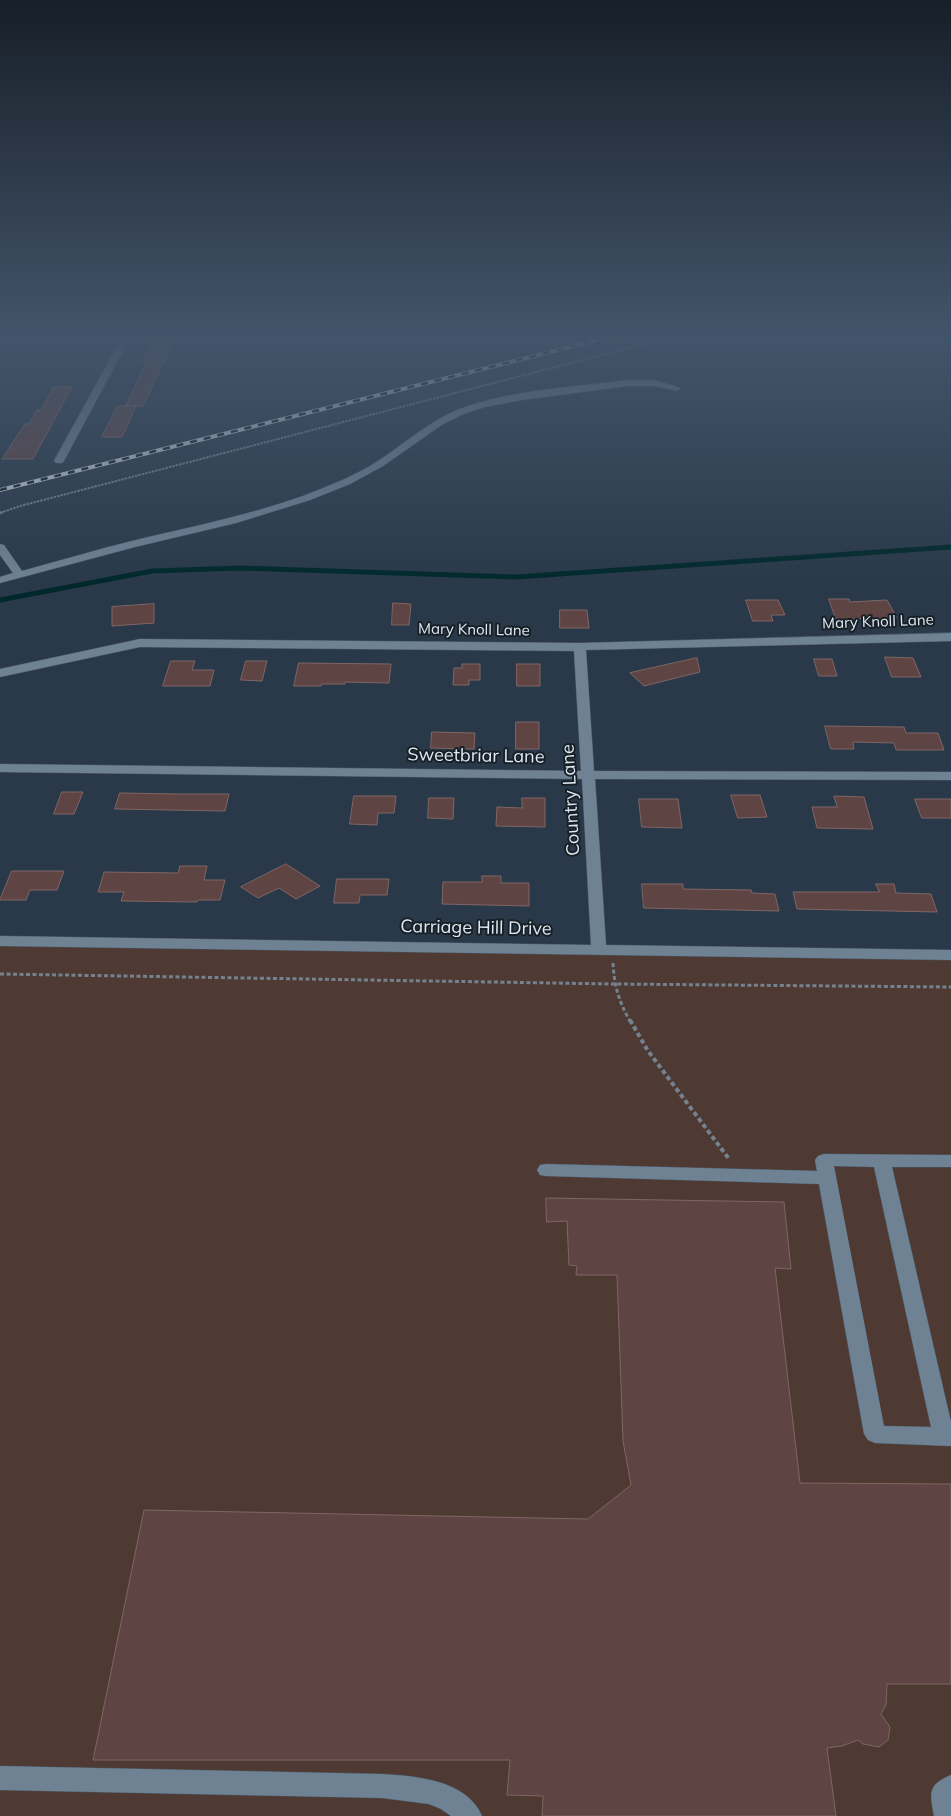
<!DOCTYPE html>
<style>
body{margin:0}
canvas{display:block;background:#293949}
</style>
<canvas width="951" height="1816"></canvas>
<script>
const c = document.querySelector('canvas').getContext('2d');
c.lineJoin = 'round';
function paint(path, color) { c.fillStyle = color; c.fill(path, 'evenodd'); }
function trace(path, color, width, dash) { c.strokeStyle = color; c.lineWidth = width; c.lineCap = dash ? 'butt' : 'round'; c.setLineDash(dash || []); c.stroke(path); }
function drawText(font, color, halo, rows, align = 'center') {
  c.font = font + ' Mulish,sans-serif'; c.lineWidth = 4; c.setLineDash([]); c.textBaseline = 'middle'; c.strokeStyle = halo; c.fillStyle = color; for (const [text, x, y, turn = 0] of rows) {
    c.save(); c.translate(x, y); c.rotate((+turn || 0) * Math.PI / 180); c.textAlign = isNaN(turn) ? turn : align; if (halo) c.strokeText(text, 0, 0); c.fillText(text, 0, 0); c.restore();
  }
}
const education = new Path2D(`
 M 0,943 L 951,960 L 951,1816 L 0,1816 Z`);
const stream = new Path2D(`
 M 0,600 L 152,571 L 240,568 L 516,577 L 951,547`);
const building = new Path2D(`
 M 157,332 L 174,332 L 173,335 L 176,335 L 143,406 L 126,406 L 147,361 L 143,361 Z
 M 54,387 L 72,387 L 33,459 L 2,459 L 25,424 L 29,424 L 37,410 L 41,410 Z
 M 118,406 L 136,406 L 122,437 L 102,437 Z
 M 829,599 L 849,599 L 850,602 L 887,600 L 897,618 L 836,619 Z
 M 746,600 L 778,600 L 785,615 L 771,615 L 773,621 L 753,621 Z
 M 393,603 L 411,604 L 409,625 L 392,625 Z
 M 154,604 L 154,623 L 112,626 L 112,607 Z
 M 560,610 L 587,610 L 589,628 L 560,628 Z
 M 885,657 L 913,658 L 921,677 L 892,677 Z
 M 697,658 L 700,672 L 644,686 L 630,673 Z
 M 814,659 L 832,659 L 837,676 L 819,676 Z
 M 171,661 L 195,661 L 192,670 L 214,670 L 210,686 L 163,686 Z
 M 246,661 L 267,661 L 262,681 L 241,680 Z
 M 299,663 L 391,664 L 389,683 L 345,682 L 345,684 L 322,684 L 321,686 L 294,686 Z
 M 462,664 L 480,664 L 480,680 L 469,680 L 469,685 L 453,685 L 454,668 L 462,668 Z
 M 517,664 L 540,664 L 540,686 L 517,686 Z
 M 516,722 L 539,722 L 539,749 L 516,749 Z
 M 825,726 L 904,727 L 906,733 L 938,733 L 944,750 L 896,750 L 894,743 L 853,742 L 854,749 L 831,749 Z
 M 432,732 L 475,733 L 474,749 L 431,748 Z
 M 62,792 L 83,792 L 74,814 L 54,814 Z
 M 120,793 L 177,794 L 229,794 L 225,811 L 115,809 Z
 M 731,795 L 760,795 L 767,817 L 738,818 Z
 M 354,796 L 396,796 L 394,813 L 378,813 L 377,825 L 350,824 Z
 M 834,796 L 864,797 L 873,829 L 817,828 L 812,807 L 837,807 Z
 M 429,798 L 454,798 L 453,819 L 428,818 Z
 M 522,798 L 545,798 L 545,827 L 496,826 L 497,807 L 522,808 Z
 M 639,799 L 678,799 L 682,828 L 642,827 Z
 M 915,799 L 951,799 L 951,818 L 922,818 Z
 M 286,864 L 320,886 L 296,899 L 279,888 L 258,898 L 241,887 Z
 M 180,866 L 207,866 L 204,880 L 225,880 L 220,900 L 198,900 L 197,902 L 121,901 L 124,892 L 98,892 L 104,872 L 178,873 Z
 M 12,871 L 64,871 L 57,890 L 30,890 L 26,900 L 0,900 Z
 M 482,876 L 501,876 L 501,883 L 529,883 L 529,906 L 442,904 L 443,882 L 482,882 Z
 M 337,879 L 389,879 L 387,895 L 360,895 L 359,903 L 334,903 Z
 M 642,884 L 683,884 L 683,889 L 751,890 L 752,893 L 775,894 L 779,911 L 644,908 Z
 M 876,884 L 894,884 L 896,893 L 931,894 L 937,912 L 797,909 L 793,892 L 879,892 Z
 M 546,1198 L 784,1202 L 791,1269 L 775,1268 L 800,1483 L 951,1484 L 951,1684 L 887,1684 L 886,1705 L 881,1714 L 890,1727 L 888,1740 L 879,1747 L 863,1744 L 858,1740 L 842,1746 L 827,1748 L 836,1816 L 542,1816 L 543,1796 L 507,1795 L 510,1760 L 93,1760 L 144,1510 L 588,1519 L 631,1485 L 623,1441 L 617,1275 L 576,1275 L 577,1266 L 569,1265 L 567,1221 L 547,1222 Z`);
const pathFar3 = new Path2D(`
 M 0,513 L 20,506 L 690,332`);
const pathFar2 = new Path2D(`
 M 0,513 L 3,512`);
const pathFar1 = new Path2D(`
 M 613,963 C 614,985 619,1002 630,1021
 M 0,974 L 614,984 L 951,987`);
const path = new Path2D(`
 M 630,1020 L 648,1051 L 729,1159`);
const minor = new Path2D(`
 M 125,332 L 133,332 L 64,461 L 62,463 L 56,463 L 54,461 Z
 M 320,332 L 328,332 L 326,339 L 320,339 Z
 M 628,380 L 654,380 L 681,388 L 677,391 L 654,386 L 628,386 L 522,400 L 485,407 L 464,414 L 443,424 L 383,466 L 350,484 L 310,500 L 236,523 L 135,547 L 0,583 L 0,577 L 13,573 L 0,555 L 0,544 L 4,545 L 22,571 C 59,561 95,550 132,541 C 189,527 247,516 303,496 C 328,486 355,476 378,461 C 404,444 428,422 457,410 C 508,390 574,387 628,380 Z
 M 951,633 L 951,641 L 586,650 L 594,771 L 951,772 L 951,780 L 595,779 L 606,945 L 951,950 L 951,960 L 0,946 L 0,936 L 591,945 L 582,779 L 0,772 L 0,764 L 581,771 L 574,651 L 140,647 L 0,677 L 0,669 L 140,639 L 580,643 Z
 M 824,1154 L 951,1155 L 951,1167 L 892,1167 L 951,1422 L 951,1446 L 875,1443 L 868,1440 L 864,1434 L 819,1184 L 546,1176 L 540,1175 L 537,1170 L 540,1165 L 546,1164 L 817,1171 L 815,1160 L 818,1156 ZM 834,1166 L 874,1167 L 931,1427 L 884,1426 Z
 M 0,1766 L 382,1774 C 416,1776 467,1780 482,1816 L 451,1816 L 441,1809 L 429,1804 L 382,1798 L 0,1790 Z
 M 951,1775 L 951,1816 L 934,1816 C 930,1793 927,1785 951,1775 Z`);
const rail = new Path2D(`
 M 0,490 L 630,332`);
const farStreetnames = [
 ["Mary Knoll Lane",878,622,-2],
 ["Mary Knoll Lane",474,630,1]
];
const streetNames = [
 ["Sweetbriar Lane",476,756,1],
 ["Country Lane",571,800,-93],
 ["Carriage Hill Drive",476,928,1]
];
paint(education, '#4e3a33');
trace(stream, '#00282b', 5);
paint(building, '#5e4544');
trace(building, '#806564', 1);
trace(minor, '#4a5866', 1);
trace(pathFar3, '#74828f', 2, [2.5, 1]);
trace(pathFar2, '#74828f', 2.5, [3, 2]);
trace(pathFar1, '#74828f', 3, [4, 2.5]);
trace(path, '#74828f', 4, [4.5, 3]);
paint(minor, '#6f8294');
trace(rail, '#c3ced9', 4);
trace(rail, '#182027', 2.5, [7]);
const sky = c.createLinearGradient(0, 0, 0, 587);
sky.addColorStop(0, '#171f28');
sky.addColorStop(0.57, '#43546a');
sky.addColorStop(1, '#43546a00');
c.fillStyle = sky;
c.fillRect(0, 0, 951, 587);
drawText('15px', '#dfe9f3', '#182027', farStreetnames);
drawText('18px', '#dfe9f3', '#182027', streetNames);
</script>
